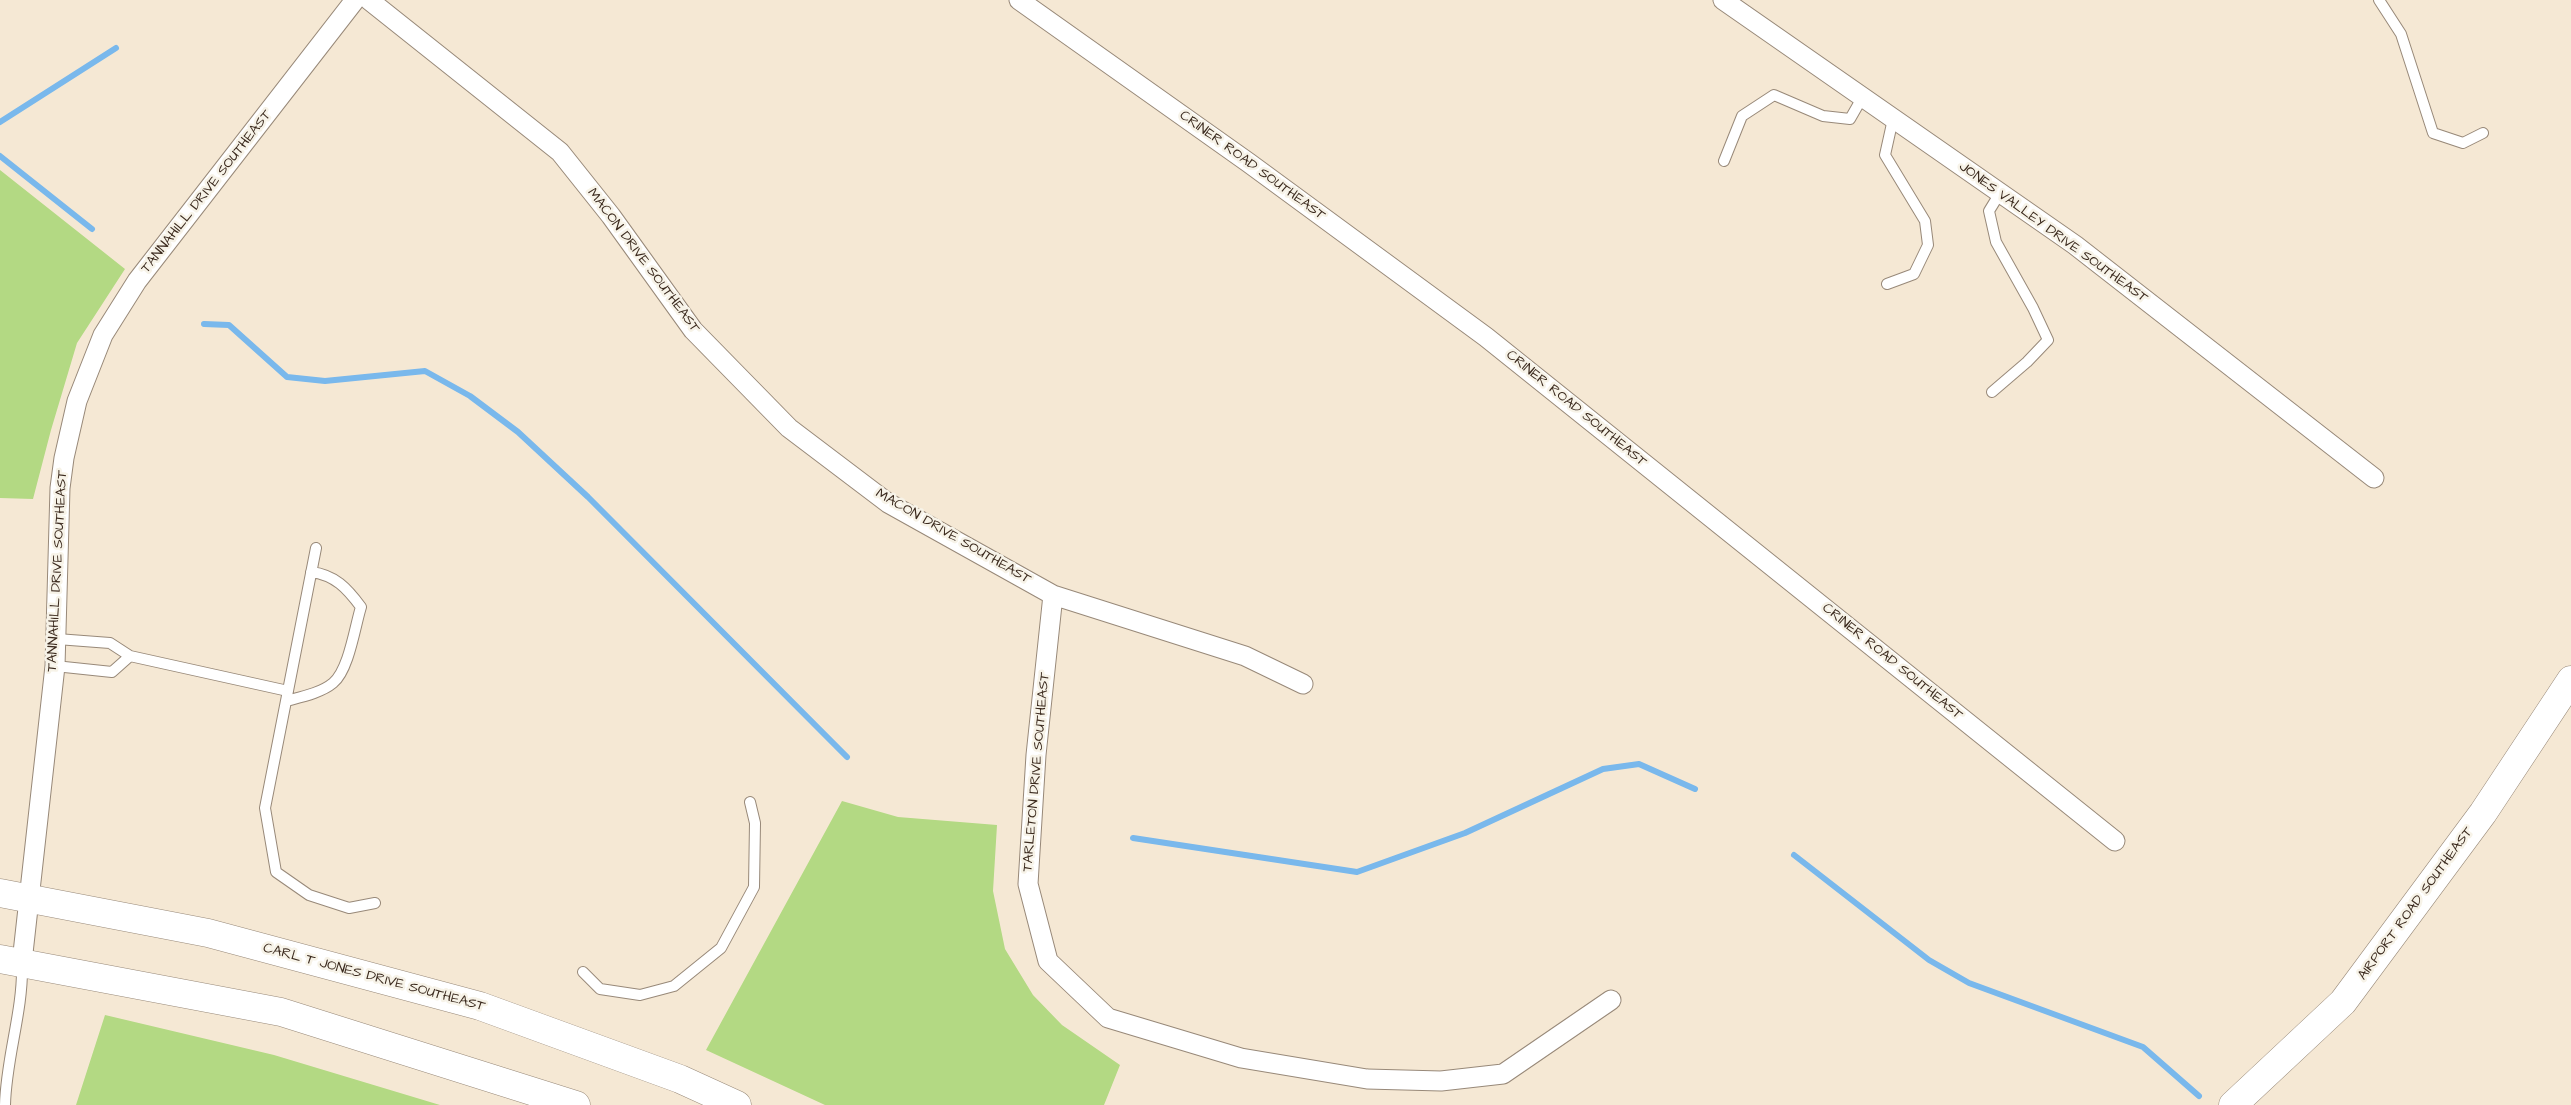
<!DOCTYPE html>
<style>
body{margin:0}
canvas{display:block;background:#f5e8d4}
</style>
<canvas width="2571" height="1105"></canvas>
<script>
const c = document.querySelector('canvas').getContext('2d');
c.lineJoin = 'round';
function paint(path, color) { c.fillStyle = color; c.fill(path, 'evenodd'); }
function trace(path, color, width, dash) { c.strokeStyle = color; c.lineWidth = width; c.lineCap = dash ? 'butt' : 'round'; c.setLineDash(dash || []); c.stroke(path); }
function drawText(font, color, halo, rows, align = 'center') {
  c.font = font + ' "Architects Daughter",sans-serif'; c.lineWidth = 5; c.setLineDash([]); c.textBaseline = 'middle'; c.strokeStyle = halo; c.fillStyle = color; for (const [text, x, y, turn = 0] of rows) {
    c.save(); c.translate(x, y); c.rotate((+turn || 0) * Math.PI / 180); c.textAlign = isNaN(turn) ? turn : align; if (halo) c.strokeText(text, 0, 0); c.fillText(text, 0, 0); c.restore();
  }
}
const green = new Path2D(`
 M 0,170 L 125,269 L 77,343 L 51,430 L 33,499 L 0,498 Z
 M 842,801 L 898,817 L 997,825 L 993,891 L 1005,949 L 1033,995 L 1062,1025 L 1120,1065 L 1104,1105 L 825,1105 L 706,1050 Z
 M 105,1015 L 274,1055 L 440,1105 L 76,1105 Z`);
const stream = new Path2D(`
 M 0,122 L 116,48
 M 0,156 L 92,229
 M 204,324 L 229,325 L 287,377 L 325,381 L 425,371 L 470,396 L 518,432 L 588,497 L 847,757
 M 1133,838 L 1357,872 L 1465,833 L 1603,769 L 1639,764 L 1695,789
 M 1794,855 L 1929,960 L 1969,983 L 2143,1047 L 2199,1096`);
const service = new Path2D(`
 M 2379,0 L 2401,34 L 2433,133 L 2463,143 L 2483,133
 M 1724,161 L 1742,116 L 1774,95 L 1823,116 L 1850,119 L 1862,98
 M 1887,284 L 1914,274 L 1928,245 L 1925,221 L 1885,155 L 1893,119
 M 1992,392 L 2027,362 L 2048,340 L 2033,308 L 1996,242 L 1989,211 L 2000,193
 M 316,548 L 265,808 L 276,872 L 309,895 L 349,908 L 375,903
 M 57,639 L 110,643 L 130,656 L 288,691
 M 55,666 L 112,672 L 130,656
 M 286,701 C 301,697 321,693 333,683 C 349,670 355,626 361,607 C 347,588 335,575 311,572
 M 583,972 L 600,989 L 640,995 L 674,986 L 721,948 L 754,887 L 755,823 L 750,802
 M 5,1105 C 6,1058 23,1012 22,965`);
const minor = new Path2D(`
 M 369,0 L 560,152 L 611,216 L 693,330 L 789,428 L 888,503 L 1053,595 L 1245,656 L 1303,684
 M 1019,0 L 1249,163 L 1486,337 L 2115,841
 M 1723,0 L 2075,245 L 2374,478
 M 1053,595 L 1036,755 L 1028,884 L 1048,961 L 1108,1018 L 1241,1058 L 1367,1079 L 1441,1081 L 1503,1074 L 1611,1000
 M 22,962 L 55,666 L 60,488 L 64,458 L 77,401 L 103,335 L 137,281 L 355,0`);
const secondary = new Path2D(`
 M 0,893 L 208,933 L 480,1006 L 680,1079 L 737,1105
 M 0,959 L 281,1012 L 576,1105
 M 2233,1105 L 2343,1002 L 2483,813 L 2571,680`);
const streetNames = [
 ["CRINER ROAD SOUTHEAST",1252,166,36],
 ["TANNAHILL DRIVE SOUTHEAST",207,192,-52],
 ["JONES VALLEY DRIVE SOUTHEAST",2053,233,36],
 ["MACON DRIVE SOUTHEAST",643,261,53],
 ["CRINER ROAD SOUTHEAST",1576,409,39],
 ["MACON DRIVE SOUTHEAST",953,537,30],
 ["TANNAHILL DRIVE SOUTHEAST",58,571,-87],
 ["CRINER ROAD SOUTHEAST",1892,662,39],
 ["TARLETON DRIVE SOUTHEAST",1037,772,-85],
 ["AIRPORT ROAD SOUTHEAST",2416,904,-54],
 ["CARL T JONES DRIVE SOUTHEAST",374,978,15]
];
paint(green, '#b3d983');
trace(stream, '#79b8ec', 6);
trace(service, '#988979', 12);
trace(minor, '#988979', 21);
trace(secondary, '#988979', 29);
trace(service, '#fff', 10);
trace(minor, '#fff', 19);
trace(secondary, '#fff', 28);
drawText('14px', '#3b2a1e', '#f7f3e8', streetNames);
</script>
